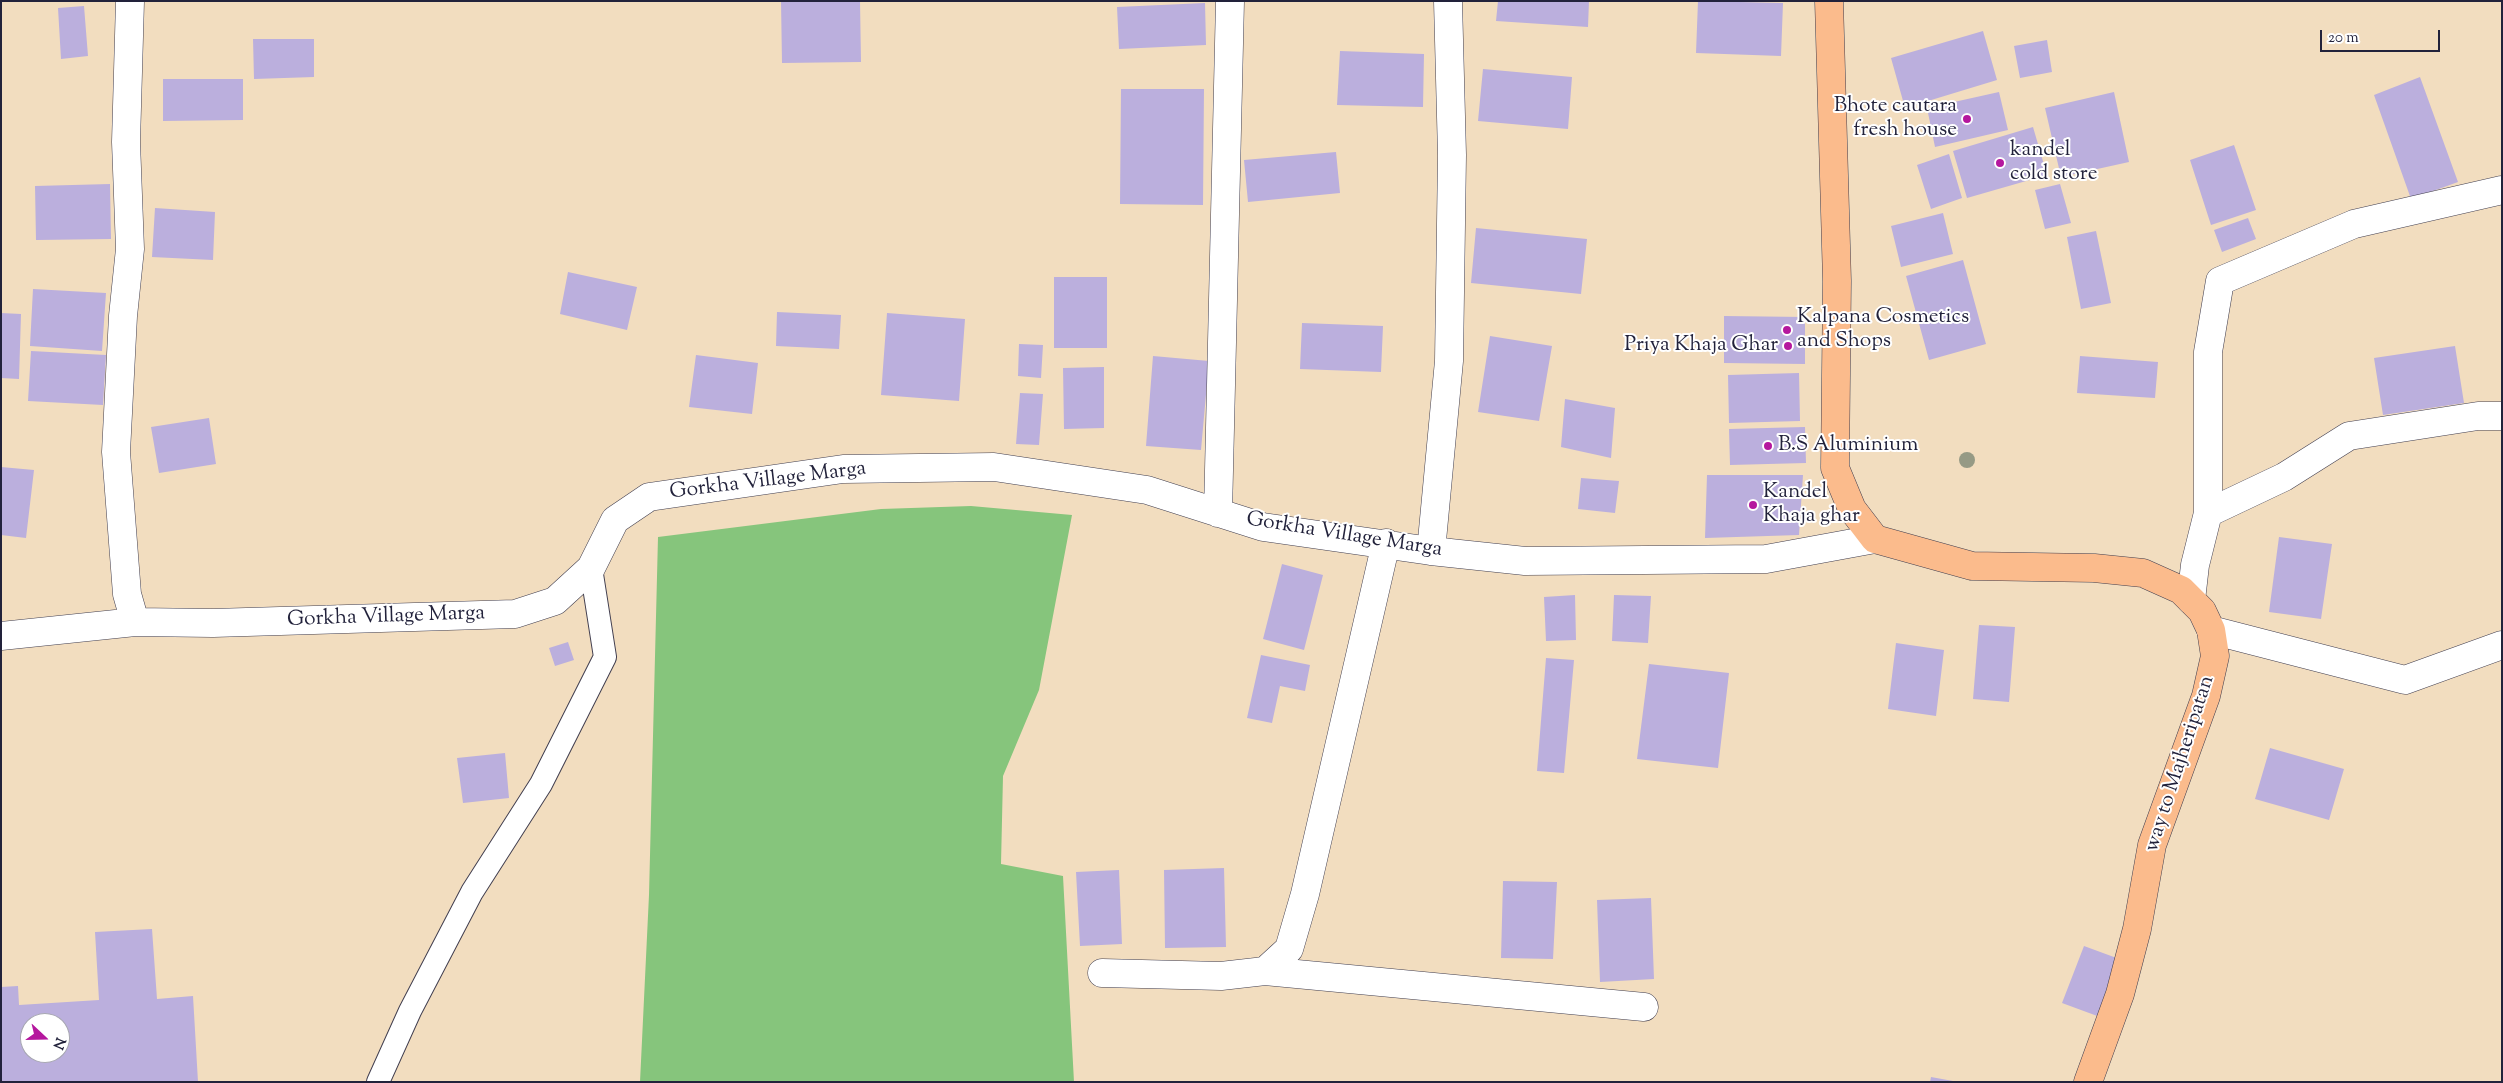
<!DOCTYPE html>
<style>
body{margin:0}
#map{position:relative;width:2503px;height:1083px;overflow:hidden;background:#f2ddbf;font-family:"Sorts Mill Goudy",serif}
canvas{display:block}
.frame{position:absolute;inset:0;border:2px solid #22223b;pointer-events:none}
.north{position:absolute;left:20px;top:1013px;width:50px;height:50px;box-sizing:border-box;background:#fff;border:1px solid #a7a7b1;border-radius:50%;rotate:111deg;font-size:14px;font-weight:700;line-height:20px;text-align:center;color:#22223b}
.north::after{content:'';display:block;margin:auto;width:18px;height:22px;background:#b5179e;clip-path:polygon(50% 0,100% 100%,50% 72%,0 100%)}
.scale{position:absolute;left:2320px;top:30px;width:120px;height:22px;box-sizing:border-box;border:2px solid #22223b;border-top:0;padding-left:6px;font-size:15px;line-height:18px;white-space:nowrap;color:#22223b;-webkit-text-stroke:4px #fff;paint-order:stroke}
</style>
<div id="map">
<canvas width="2503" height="1083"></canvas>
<div class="frame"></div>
<div class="north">N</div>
<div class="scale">20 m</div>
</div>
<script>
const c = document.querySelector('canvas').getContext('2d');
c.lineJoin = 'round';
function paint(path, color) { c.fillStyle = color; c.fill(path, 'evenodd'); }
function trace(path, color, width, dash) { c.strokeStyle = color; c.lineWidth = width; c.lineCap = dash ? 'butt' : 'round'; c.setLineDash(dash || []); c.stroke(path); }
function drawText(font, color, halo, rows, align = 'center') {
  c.font = font + ' "Sorts Mill Goudy",serif'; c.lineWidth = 4; c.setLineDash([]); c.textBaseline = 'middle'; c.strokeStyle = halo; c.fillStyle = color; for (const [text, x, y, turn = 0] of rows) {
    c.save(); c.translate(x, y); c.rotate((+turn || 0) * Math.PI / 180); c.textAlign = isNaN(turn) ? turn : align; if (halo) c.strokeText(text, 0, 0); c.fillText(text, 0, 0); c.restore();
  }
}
const green = new Path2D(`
 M 971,506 L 1072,515 L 1039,690 L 1003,776 L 1001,864 L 1063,876 L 1074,1082 L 640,1082 L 649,895 L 658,537 L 881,509 Z`);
const building = new Path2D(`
 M 781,1 L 860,1 L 861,62 L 782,63 Z
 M 1498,1 L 1589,1 L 1588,27 L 1496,21 Z
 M 1698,1 L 1783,3 L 1781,56 L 1696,53 Z
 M 1205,3 L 1206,45 L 1119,49 L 1117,7 Z
 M 84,6 L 88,56 L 61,59 L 58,8 Z
 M 1983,31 L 1997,80 L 1905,108 L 1891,58 Z
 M 253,39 L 314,39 L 314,77 L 254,79 Z
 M 2047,40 L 2052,72 L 2020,78 L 2014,46 Z
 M 1340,51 L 1424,54 L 1423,107 L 1337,105 Z
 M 1483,69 L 1572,77 L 1568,129 L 1478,121 Z
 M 2420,77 L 2458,182 L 2411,199 L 2374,95 Z
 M 163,79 L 243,79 L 243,120 L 163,121 Z
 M 1121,89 L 1204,89 L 1203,205 L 1120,204 Z
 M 1999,92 L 2008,130 L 1935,147 L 1927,108 Z
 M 2114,92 L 2129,162 L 2061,177 L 2045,108 Z
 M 2033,127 L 2047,175 L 1967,198 L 1953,151 Z
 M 2234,145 L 2256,210 L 2211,225 L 2190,160 Z
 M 1336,152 L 1340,193 L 1248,202 L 1244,160 Z
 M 1949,154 L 1962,198 L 1931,209 L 1917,165 Z
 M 110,184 L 111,239 L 36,240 L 35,186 Z
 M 2060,184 L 2071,223 L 2045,229 L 2035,190 Z
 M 155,208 L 215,212 L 213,260 L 152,257 Z
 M 1943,213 L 1953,254 L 1901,267 L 1891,226 Z
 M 2248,218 L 2256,239 L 2222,252 L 2214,230 Z
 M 1476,228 L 1587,239 L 1581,294 L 1471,283 Z
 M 2096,231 L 2111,303 L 2081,309 L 2067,237 Z
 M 1963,260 L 1986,344 L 1929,360 L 1906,276 Z
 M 568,272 L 637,287 L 627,330 L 560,314 Z
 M 1054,277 L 1107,277 L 1107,348 L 1054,348 Z
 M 33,289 L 106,293 L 102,351 L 30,346 Z
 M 777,312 L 841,315 L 839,349 L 776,346 Z
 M 1,313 L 21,314 L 19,379 L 1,378 Z
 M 887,313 L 965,319 L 959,401 L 881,395 Z
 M 1724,316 L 1805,317 L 1805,364 L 1724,363 Z
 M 1302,323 L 1383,326 L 1381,372 L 1300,369 Z
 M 1490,336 L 1552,346 L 1539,421 L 1478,412 Z
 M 1019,344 L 1043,345 L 1041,378 L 1018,376 Z
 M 2455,346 L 2464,403 L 2383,415 L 2374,358 Z
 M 31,351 L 106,355 L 103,405 L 28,401 Z
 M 696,355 L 758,363 L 752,414 L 689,407 Z
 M 1153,356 L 1209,361 L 1201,450 L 1146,446 Z
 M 2080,356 L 2158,362 L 2155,398 L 2077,393 Z
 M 1104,367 L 1104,428 L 1064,429 L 1063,368 Z
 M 1799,373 L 1800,421 L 1729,423 L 1728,375 Z
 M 1020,393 L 1043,394 L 1039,445 L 1016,444 Z
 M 1565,399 L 1615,408 L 1611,458 L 1561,447 Z
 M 209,418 L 216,464 L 159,473 L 151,427 Z
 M 1805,427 L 1806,463 L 1730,465 L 1729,429 Z
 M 1,467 L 34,470 L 26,538 L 1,535 Z
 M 1707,475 L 1803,475 L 1799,535 L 1705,538 Z
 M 1581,478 L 1619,481 L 1615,513 L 1578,509 Z
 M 2279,537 L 2332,544 L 2321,619 L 2269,612 Z
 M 1282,564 L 1323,575 L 1304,650 L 1263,639 Z
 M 1575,595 L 1576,640 L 1546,641 L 1544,597 Z
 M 1614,595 L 1651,596 L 1648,643 L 1612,641 Z
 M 1979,625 L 2015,627 L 2009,702 L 1973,699 Z
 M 568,642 L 574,660 L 555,666 L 549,648 Z
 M 1896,643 L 1944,650 L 1936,716 L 1888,709 Z
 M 1261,655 L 1310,665 L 1305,691 L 1280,686 L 1272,723 L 1247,718 Z
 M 1546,658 L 1574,660 L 1564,773 L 1537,771 Z
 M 1649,664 L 1729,673 L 1718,768 L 1637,759 Z
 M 2270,748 L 2344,769 L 2329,820 L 2255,799 Z
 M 505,753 L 509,798 L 463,803 L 457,758 Z
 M 1224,868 L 1226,947 L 1165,948 L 1164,870 Z
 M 1119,870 L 1122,944 L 1080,946 L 1076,872 Z
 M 1503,881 L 1557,882 L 1553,959 L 1501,958 Z
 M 1651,898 L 1654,979 L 1600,982 L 1597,900 Z
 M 152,929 L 157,999 L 193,996 L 198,1082 L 1,1082 L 1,987 L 18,986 L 19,1005 L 99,1000 L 95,932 ZM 30,1023 L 60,1023 L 60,1053 L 30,1053 Z
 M 2084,946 L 2122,960 L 2100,1017 L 2062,1003 Z
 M 1931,1077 L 1953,1081 L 1953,1082 L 1930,1082 Z`);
const lane = new Path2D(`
 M 378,1082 L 410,1011 L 472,892 L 541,784 L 605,657 L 591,568`);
const street = new Path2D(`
 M 130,1 L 126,142 L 130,249 L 123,316 L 116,452 L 127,594 L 135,622
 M 1218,513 L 1230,1
 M 2208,513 L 2284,477 L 2349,436 L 2478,416 L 2502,416
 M 1386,543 L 1305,894 L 1289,949 L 1265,971 L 1644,1007
 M 1431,551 L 1449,361 L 1452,155 L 1448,1
 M 2191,600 L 2195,565 L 2208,513 L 2208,352 L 2220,281 L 2354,224 L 2502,190
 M 2211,630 L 2405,680 L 2502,645
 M 1,636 L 135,622 L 213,623 L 515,614 L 555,601 L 591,568 L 615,520 L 649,497 L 843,469 L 994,467 L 1147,490 L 1263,527 L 1431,551 L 1525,561 L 1766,559 L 1875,539
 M 1102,973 L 1221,976 L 1265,971`);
const primary = new Path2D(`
 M 1829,1 L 1837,281 L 1835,468 L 1852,509 L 1875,539 L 1972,566 L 2094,568 L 2143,573 L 2181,590 L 2202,611 L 2211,630 L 2215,656 L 2206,696 L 2152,845 L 2137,929 L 2120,994 L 2088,1082`);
const trees = [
 [1967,460]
];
const markers = [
 [1967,119,5,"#b5179e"],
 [2000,163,5,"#b5179e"],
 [1787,330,5,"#b5179e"],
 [1788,346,5,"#b5179e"],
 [1768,446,5,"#b5179e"],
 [1753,505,5,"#b5179e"]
];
const poiNames = [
 ["Bhote cautara",1957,107,"right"],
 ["fresh house",1957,131,"right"],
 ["kandel",2010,151],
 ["cold store",2010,175],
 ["Kalpana Cosmetics",1797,318],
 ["and Shops",1797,342],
 ["Priya Khaja Ghar",1778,346,"right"],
 ["B.S Aluminium",1778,446],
 ["Kandel",1763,493],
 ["Khaja ghar",1763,517]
];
const streetNames = [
 ["Gorkha Village Marga",768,482,-7],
 ["Gorkha Village Marga",1344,536,9],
 ["Gorkha Village Marga",386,618,-2],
 ["way to Majheripatan",2181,764,-72]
];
paint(green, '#86c57c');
paint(building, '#bbafdd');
trace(lane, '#413e4f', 24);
trace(street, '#413e4f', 29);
trace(primary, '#413e4f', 29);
trace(lane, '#fff', 22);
trace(street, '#fff', 28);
trace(primary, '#fbbb8c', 28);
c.fillStyle = '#969a85';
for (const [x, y] of trees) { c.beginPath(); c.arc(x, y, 8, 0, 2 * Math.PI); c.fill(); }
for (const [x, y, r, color] of markers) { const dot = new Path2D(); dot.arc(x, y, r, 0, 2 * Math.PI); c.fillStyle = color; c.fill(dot); trace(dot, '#fff', 2); }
drawText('21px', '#22223b', '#fff', poiNames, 'left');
drawText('21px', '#22223b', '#fff', streetNames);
</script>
